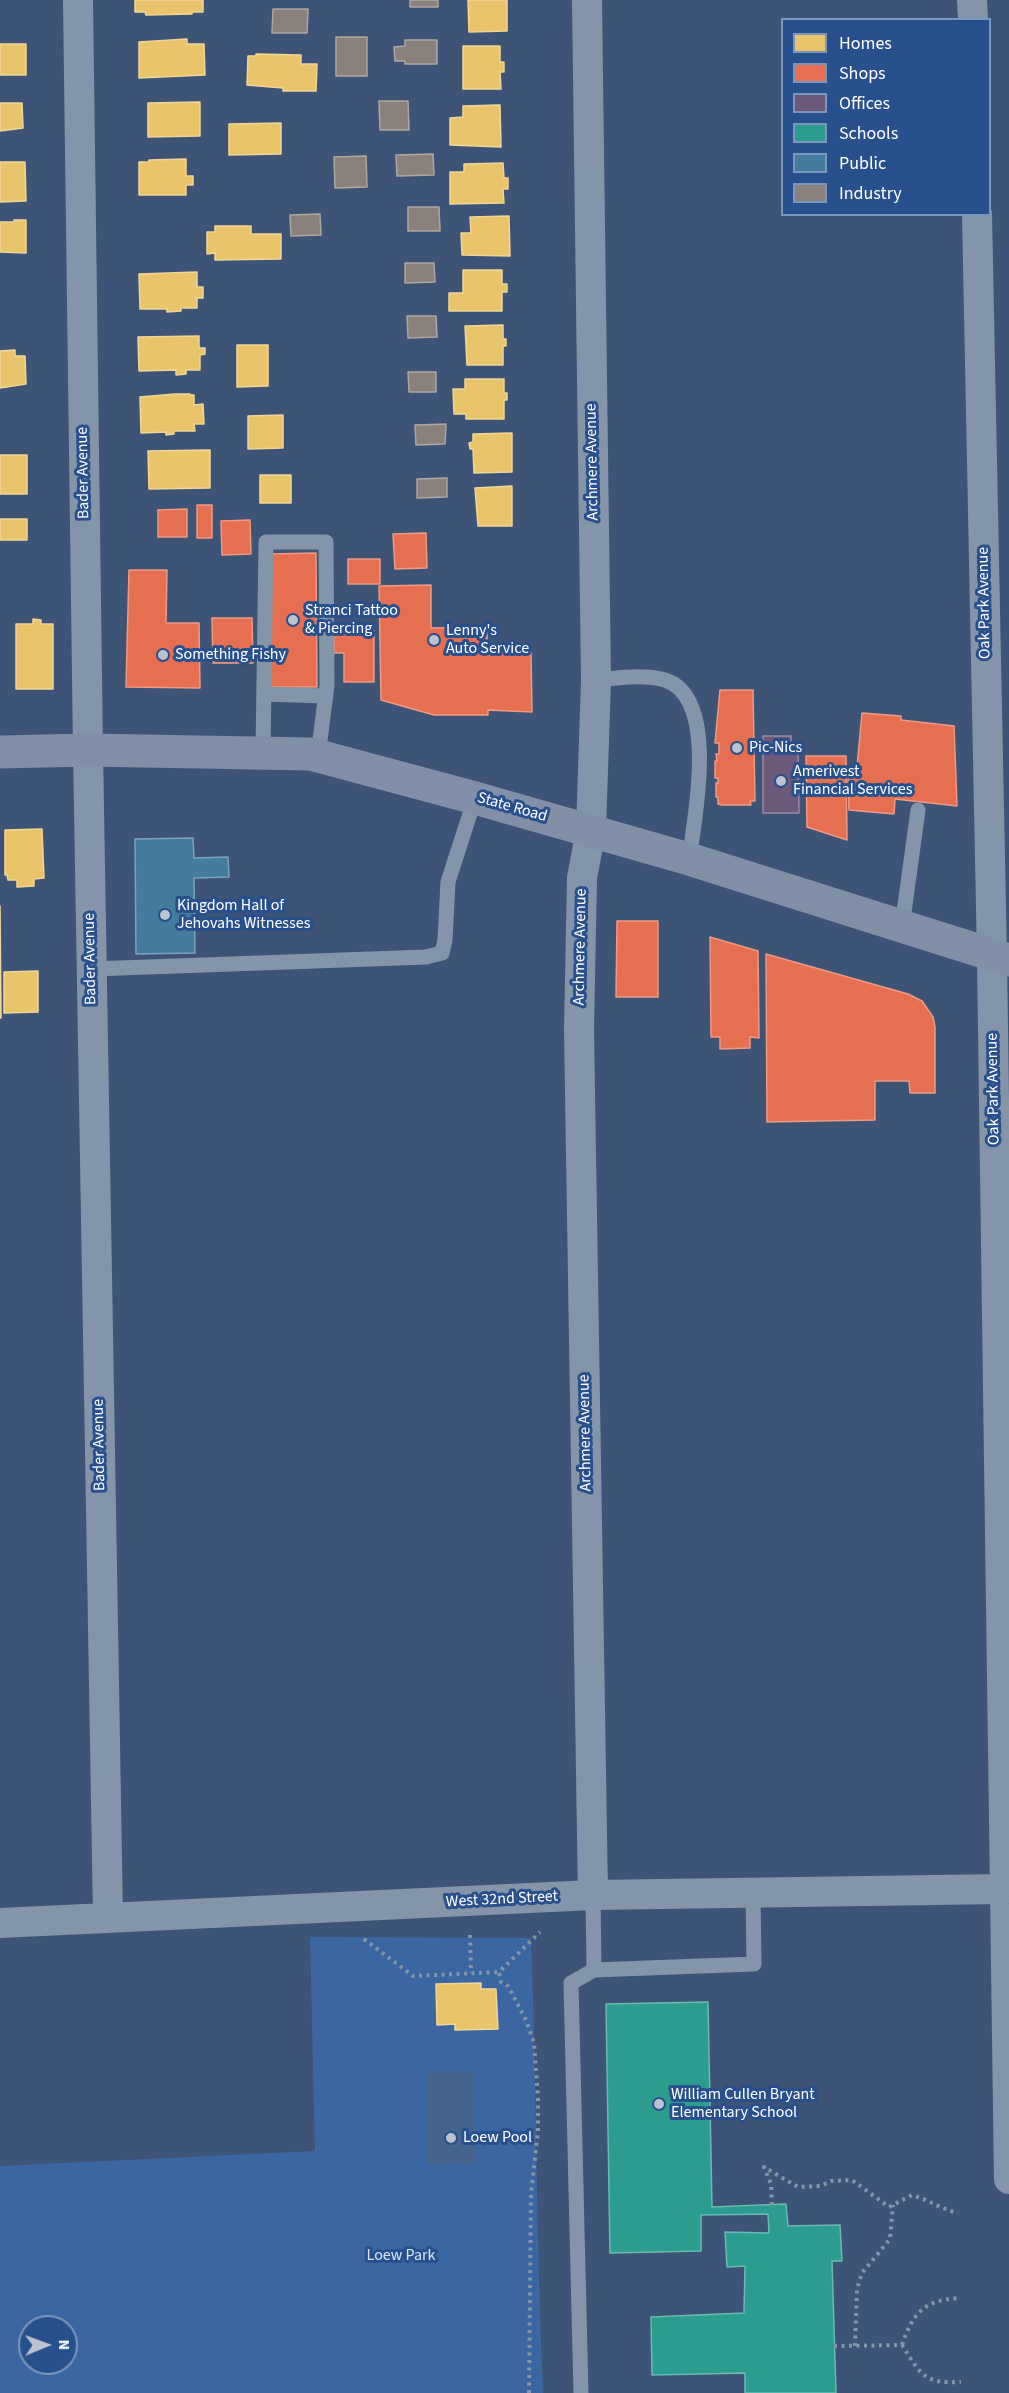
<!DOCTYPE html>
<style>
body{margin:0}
#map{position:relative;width:1009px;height:2393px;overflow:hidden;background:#3e5476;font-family:"Source Sans 3",sans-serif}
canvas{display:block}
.legend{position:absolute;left:781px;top:18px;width:210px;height:198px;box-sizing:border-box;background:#27508d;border:2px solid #7d96bb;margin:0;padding:8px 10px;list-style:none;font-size:18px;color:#fff}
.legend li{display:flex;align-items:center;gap:12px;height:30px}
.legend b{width:30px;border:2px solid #7d96bb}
.north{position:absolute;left:18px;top:2315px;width:60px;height:60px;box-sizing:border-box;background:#27508d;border:2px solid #7d96bb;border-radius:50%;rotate:89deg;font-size:16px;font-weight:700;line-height:24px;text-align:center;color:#fff}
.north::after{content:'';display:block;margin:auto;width:21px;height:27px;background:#bbc3cf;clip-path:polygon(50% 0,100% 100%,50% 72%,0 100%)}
</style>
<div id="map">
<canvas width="1009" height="2393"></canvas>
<ul class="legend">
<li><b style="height:16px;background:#e9c46a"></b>Homes</li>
<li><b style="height:16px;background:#e76f51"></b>Shops</li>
<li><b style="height:16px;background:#6d597a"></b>Offices</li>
<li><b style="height:16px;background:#2a9d8f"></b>Schools</li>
<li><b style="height:16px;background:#457b9d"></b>Public</li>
<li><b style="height:16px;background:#8a817c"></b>Industry</li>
</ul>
<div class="north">N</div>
</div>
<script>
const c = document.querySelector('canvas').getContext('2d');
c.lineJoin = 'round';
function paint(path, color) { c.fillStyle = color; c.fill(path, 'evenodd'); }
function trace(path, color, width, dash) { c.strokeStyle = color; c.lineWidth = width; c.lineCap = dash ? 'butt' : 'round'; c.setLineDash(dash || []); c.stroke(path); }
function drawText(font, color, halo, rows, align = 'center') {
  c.font = font + ' "Source Sans 3",sans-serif'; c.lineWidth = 6; c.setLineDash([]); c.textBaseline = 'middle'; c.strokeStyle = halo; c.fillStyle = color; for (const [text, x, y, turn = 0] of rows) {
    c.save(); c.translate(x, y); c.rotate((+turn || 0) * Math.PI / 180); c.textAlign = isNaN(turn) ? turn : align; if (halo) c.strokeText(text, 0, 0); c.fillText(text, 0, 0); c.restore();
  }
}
const green = new Path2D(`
 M 310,1937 L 531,1938 C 537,2090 536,2241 543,2393 L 0,2393 L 0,2166 L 315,2151 ZM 30,2327 L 66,2327 L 66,2363 L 30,2363 Z`);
const water = new Path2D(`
 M 427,2072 L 474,2072 L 475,2164 L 428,2165 Z`);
const homes = new Path2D(`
 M 135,0 L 203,0 L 203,12 L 192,12 L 192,14 L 146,15 L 145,12 L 135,12 Z
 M 468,0 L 507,0 L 507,31 L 469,32 Z
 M 187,39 L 187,44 L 204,44 L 205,75 L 139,78 L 139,42 Z
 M 0,44 L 26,44 L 26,75 L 0,75 Z
 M 463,46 L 500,46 L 500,62 L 504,62 L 504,72 L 500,72 L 501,89 L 463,89 Z
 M 256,54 L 301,55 L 301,64 L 317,64 L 316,91 L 283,91 L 283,88 L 247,85 L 248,56 L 256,56 Z
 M 200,102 L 200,136 L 148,137 L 148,103 Z
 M 0,103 L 22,103 L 23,128 L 0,131 Z
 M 500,105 L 501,147 L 450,145 L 450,118 L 463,117 L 463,106 Z
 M 281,123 L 281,154 L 229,155 L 229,124 Z
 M 186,159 L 186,176 L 193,176 L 193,185 L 186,185 L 186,195 L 139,195 L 139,162 L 149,162 L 149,160 Z
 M 0,162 L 25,162 L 26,201 L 0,202 Z
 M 503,163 L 504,178 L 508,178 L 508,189 L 503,189 L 504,203 L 450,204 L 450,172 L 464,172 L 464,164 Z
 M 509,216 L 510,256 L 462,255 L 461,233 L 471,233 L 470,217 Z
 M 14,220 L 26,220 L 26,253 L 0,252 L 0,222 L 14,222 Z
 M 215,226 L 251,226 L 251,234 L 281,234 L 281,259 L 215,260 L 215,253 L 207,254 L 207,232 L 215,232 Z
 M 463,270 L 502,270 L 502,284 L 507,284 L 507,292 L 502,292 L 502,311 L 449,311 L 449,293 L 463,293 Z
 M 197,272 L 197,287 L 203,287 L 203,298 L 197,298 L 197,308 L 181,308 L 181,311 L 167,312 L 167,309 L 140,309 L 139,274 Z
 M 503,325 L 503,339 L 506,339 L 506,346 L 503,346 L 503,365 L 467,365 L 465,326 Z
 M 199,336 L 199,348 L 205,348 L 205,354 L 200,355 L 200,370 L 186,370 L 186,374 L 176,375 L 176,370 L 139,371 L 138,337 Z
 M 237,345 L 268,345 L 268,386 L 237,387 Z
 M 15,350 L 15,356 L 25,356 L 26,384 L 0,388 L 0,351 Z
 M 465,379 L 504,379 L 504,393 L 507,393 L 507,400 L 504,400 L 504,419 L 466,419 L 466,414 L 454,414 L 453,389 L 465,389 Z
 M 175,394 L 190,394 L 190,395 L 194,395 L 194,405 L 203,404 L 204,424 L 194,424 L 195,431 L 174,431 L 174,434 L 166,435 L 166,432 L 141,433 L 140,397 Z
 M 283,415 L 283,448 L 248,449 L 248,416 Z
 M 512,433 L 512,472 L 474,473 L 473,449 L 470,449 L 469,443 L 473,442 L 473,434 Z
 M 210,450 L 210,488 L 149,489 L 148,451 Z
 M 0,455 L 27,455 L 27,494 L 0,494 Z
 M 260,475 L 291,475 L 291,503 L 260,503 Z
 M 512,486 L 512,526 L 478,526 L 475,488 Z
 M 0,519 L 27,519 L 27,540 L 0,540 Z
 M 33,619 L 41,620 L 41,624 L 53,624 L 53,689 L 16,689 L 16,624 L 33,624 Z
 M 42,829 L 44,878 L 34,879 L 34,886 L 17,887 L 17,880 L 8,880 L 7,875 L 5,875 L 5,830 Z
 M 0,906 L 1,1018 L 0,1018 Z
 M 38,971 L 38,1012 L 4,1013 L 4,972 Z
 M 481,1983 L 481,1989 L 496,1989 L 498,2029 L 455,2030 L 455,2024 L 437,2025 L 436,1984 Z`);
const shops = new Path2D(`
 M 197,505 L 212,505 L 212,538 L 197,538 Z
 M 187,509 L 187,537 L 158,537 L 158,510 Z
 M 250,520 L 251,554 L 222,555 L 221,521 Z
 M 426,533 L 427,568 L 395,569 L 393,534 Z
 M 316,553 L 317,687 L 270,687 L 269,554 Z
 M 348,559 L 380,559 L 380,584 L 348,584 Z
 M 129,570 L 167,570 L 166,623 L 199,623 L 200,688 L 126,687 Z
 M 431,585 L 431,628 L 487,627 L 487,653 L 531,652 L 532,712 L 488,710 L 488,715 L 434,715 L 381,700 L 379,586 Z
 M 212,618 L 252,618 L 253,663 L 213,663 Z
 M 334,631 L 374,631 L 374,682 L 344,682 L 344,653 L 334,653 Z
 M 720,690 L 753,690 L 755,801 L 750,801 L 751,805 L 722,805 L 718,804 L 718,797 L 716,797 L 716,783 L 718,783 L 718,778 L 715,778 L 715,761 L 717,761 L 716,754 L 719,754 L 719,743 L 715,743 Z
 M 862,713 L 901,716 L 901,720 L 954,726 L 957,806 L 895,799 L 894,814 L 849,810 L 848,777 L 856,778 Z
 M 806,756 L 846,756 L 847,840 L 807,827 Z
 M 617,921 L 658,921 L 658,997 L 616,997 Z
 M 710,937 L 758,951 L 759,1038 L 750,1037 L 750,1048 L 720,1049 L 720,1037 L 711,1037 Z
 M 766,954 L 908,994 L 922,1001 L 933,1017 L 935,1027 L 935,1093 L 910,1093 L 909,1081 L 875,1081 L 875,1120 L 767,1122 Z`);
const offices = new Path2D(`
 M 763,736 L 791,736 L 791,749 L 798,749 L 799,813 L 763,813 Z`);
const schools = new Path2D(`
 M 708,2002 L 712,2207 L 786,2204 L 788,2226 L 840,2225 L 842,2261 L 832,2261 L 836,2393 L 745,2393 L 745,2373 L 652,2375 L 651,2317 L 744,2313 L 745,2266 L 727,2267 L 725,2232 L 769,2233 L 768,2214 L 701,2215 L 701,2251 L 610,2253 L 606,2004 Z`);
const public = new Path2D(`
 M 193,838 L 194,858 L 228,857 L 229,877 L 194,878 L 195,953 L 136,954 L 135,839 Z`);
const industry = new Path2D(`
 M 410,0 L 438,0 L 438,7 L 410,7 Z
 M 273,9 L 308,9 L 307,33 L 272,33 Z
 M 336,37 L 367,37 L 367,76 L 336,76 Z
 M 405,40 L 437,40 L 437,64 L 405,64 L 405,61 L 395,61 L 394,47 L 405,46 Z
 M 379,101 L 408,101 L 409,130 L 380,130 Z
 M 433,154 L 434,175 L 397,176 L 396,155 Z
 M 366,156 L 367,187 L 335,188 L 334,157 Z
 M 408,207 L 439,207 L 440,231 L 408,231 Z
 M 320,214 L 321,235 L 291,236 L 290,215 Z
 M 405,263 L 434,263 L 435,282 L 405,283 Z
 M 407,316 L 436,316 L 437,337 L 408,338 Z
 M 408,372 L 436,372 L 436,392 L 409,392 Z
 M 446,424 L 445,444 L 416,445 L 415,425 Z
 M 447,478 L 447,497 L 417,498 L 417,479 Z`);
const path = new Path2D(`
 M 470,1935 L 471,1973
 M 364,1939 L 413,1976 L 499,1972
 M 772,2205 L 771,2184 L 764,2167 L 798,2187 L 821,2186 L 831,2181 L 852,2180 L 889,2207 L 912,2195 C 929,2200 941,2209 958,2213
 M 902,2345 C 913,2313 924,2300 959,2298
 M 834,2346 L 902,2345 C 921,2375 924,2384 961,2382
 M 855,2346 L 857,2289 L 862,2273 L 890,2239 L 893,2205
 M 529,2393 L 531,2194 L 538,2131 L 538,2098 L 534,2043 L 526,2020 L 508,1986 L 501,1982 L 499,1972 L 540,1932`);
const lane = new Path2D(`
 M 596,680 C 619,678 643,674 665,680 C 719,697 695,817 689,859
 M 264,694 L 326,696
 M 263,753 L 266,542 L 326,542 L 327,685 L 318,756
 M 902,927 L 918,810
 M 92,969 L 426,957 L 442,953 L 445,940 L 448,882 L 475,798
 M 593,1895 L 594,1970 L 754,1964 L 753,1893
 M 581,2393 L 571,1983 L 594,1970`);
const street = new Path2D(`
 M 78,0 L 88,750 L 108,1918
 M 587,0 L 596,680 L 591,830 L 582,878 L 579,1030 L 593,1895
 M 972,0 L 973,20
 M 977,214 L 992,956 L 1009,2179
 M 0,1923 L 593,1895 L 1004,1889`);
const secondary = new Path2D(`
 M 0,752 L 88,750 L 311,754 L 475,798 L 689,859 L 1009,960`);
const markers = [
 [293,620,6,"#bbc3cf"],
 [434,640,6,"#bbc3cf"],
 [163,655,6,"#bbc3cf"],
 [737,748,6,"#bbc3cf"],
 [781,781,6,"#bbc3cf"],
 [165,915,6,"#bbc3cf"],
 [659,2104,6,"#bbc3cf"],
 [451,2138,6,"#bbc3cf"]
];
const streetNames = [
 ["Archmere Avenue",593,462,-91],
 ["Bader Avenue",84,473,-91],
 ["Oak Park Avenue",985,603,-91],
 ["State Road",512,808,16],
 ["Archmere Avenue",581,947,-89],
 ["Bader Avenue",91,959,-91],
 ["Oak Park Avenue",994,1089,-91],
 ["Archmere Avenue",586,1433,-91],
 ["Bader Avenue",100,1445,-91],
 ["West 32nd Street",502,1900,-3]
];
const poiNames = [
 ["Stranci Tattoo",305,611],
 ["& Piercing",305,629],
 ["Lenny's",446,631],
 ["Auto Service",446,649],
 ["Something Fishy",175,655],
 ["Pic-Nics",749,748],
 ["Amerivest",793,772],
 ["Financial Services",793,790],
 ["Kingdom Hall of",177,906],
 ["Jehovahs Witnesses",177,924],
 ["William Cullen Bryant",671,2095],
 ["Elementary School",671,2113],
 ["Loew Pool",463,2138]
];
const parkNames = [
 ["Loew Park",401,2256]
];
paint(green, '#3c66a2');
paint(water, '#46638d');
paint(homes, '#e9c46a');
trace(homes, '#f0d697', 1.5);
paint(shops, '#e76f51');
trace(shops, '#ee9a85', 1.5);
paint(offices, '#6d597a');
trace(offices, '#998ba2', 1.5);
paint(schools, '#2a9d8f');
trace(schools, '#6abab1', 1.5);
paint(public, '#457b9d');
trace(public, '#7da3ba', 1.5);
paint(industry, '#8a817c');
trace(industry, '#ada7a3', 1.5);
trace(path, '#8595a9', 4, [3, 4.5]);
trace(lane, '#8595a9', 15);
trace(street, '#8595a9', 30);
trace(secondary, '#8190a6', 33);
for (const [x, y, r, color] of markers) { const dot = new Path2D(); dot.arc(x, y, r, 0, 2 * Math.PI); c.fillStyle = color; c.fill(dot); trace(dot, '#27508d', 2); }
drawText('16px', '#fff', '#27508d', streetNames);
drawText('16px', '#fff', '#27508d', poiNames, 'left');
drawText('16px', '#dbe7f8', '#27508d', parkNames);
</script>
